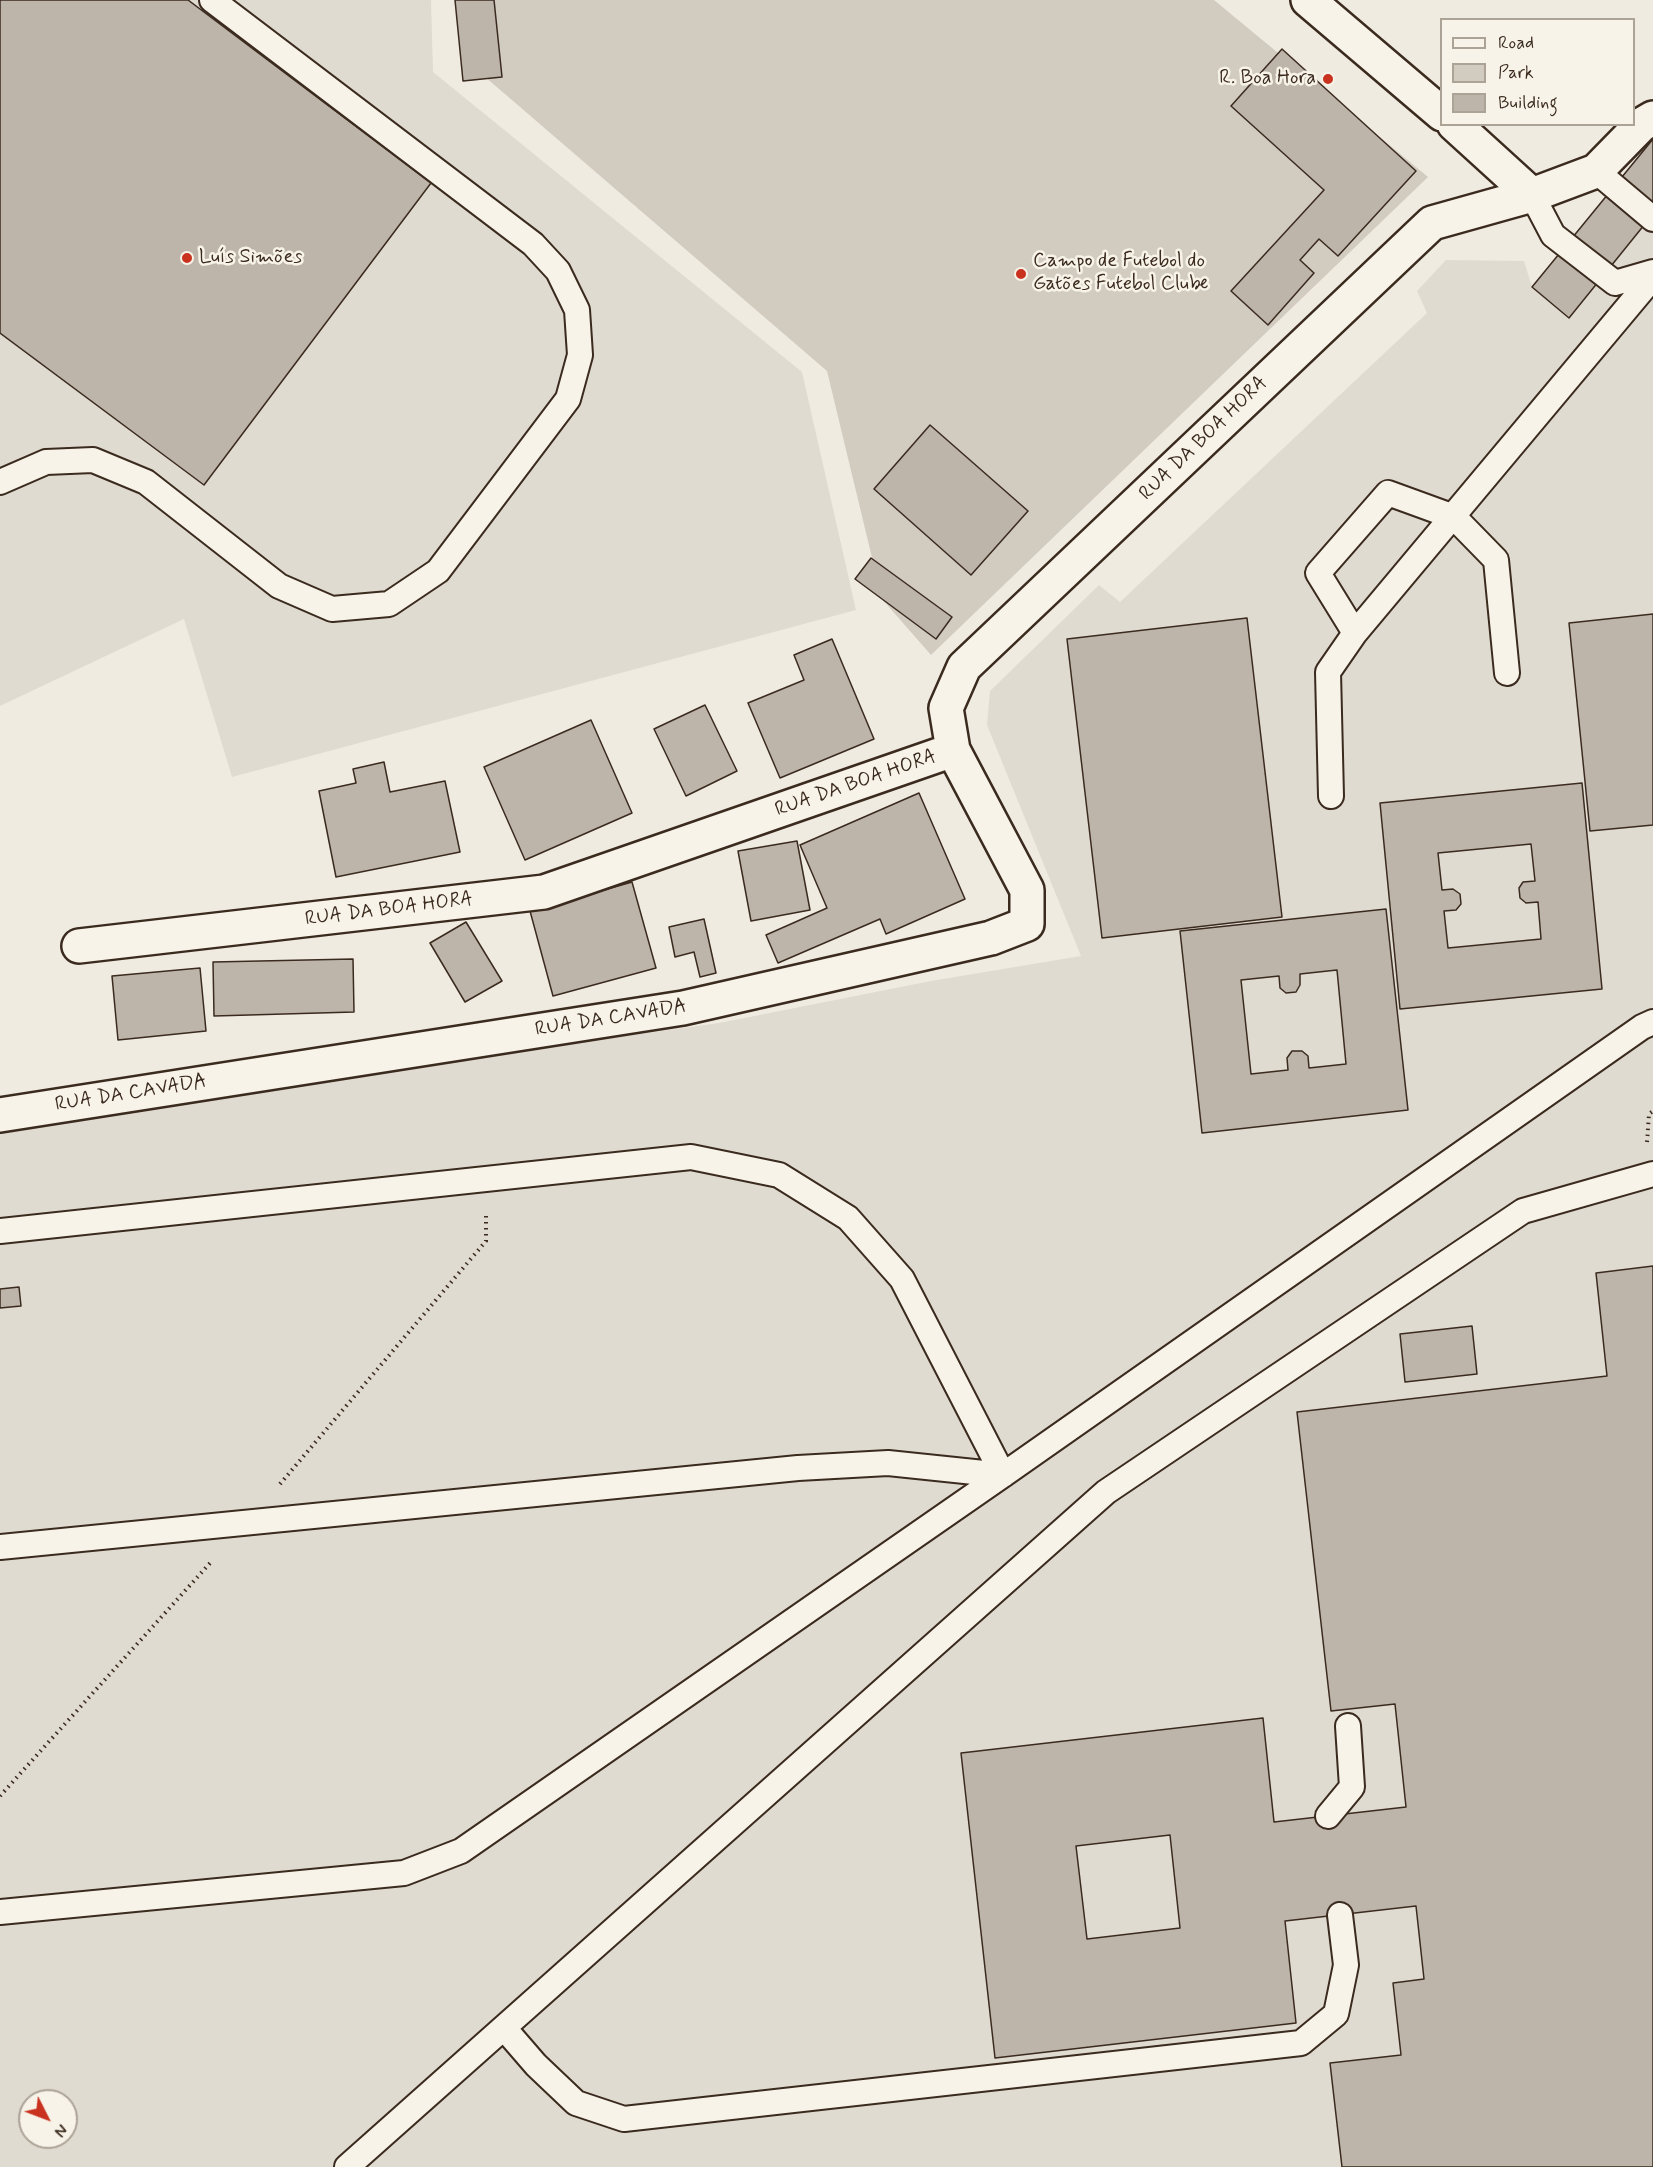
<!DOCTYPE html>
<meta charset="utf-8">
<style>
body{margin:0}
#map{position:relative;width:1653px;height:2167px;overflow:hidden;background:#efebe0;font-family:Mynerve,sans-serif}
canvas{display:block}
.legend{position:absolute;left:1440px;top:18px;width:195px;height:108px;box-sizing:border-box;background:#f7f3e8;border:2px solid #aca397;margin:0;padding:8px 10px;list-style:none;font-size:18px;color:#3b2a1e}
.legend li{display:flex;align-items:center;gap:12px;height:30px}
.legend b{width:30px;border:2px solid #aca397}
.north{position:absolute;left:18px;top:2089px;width:60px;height:60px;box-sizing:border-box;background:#f7f3e8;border:2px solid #aca397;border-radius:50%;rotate:132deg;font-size:16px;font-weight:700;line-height:24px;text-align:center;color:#3b2a1e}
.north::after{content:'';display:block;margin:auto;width:21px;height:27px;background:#c8321e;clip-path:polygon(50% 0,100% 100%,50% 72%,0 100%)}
</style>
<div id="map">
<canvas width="1653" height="2167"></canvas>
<ul class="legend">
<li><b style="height:8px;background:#f7f3e8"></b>Road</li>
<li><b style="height:16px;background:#d1cbc0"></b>Park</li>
<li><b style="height:16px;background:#bdb5aa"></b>Building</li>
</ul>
<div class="north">N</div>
</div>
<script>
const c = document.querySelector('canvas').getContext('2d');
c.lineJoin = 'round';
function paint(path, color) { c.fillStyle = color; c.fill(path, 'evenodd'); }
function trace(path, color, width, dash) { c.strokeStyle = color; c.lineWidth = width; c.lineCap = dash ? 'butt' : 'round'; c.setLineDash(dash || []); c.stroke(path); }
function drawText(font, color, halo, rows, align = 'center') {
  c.font = font + ' Mynerve,sans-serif'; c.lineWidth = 5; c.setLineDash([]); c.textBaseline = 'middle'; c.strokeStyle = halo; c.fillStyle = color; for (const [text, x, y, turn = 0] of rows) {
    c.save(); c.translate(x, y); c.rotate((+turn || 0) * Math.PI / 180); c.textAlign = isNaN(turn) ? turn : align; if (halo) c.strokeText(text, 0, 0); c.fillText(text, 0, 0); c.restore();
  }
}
const built = new Path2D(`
 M 0,0 L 431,0 L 433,72 L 802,372 L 856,610 L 232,777 L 184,619 L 0,706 Z
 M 1653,139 L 1653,2167 L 0,2167 L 0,1123 L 719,1023 L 931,981 L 1081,956 L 987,725 L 990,691 L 1099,585 L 1120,602 L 1427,313 L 1417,291 L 1446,260 L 1524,261 L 1532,287 ZM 30,2101 L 66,2101 L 66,2137 L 30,2137 Z`);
const green = new Path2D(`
 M 468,0 L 1214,0 L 1428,177 L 931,655 L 882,599 L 827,371 L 484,76 Z`);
const building = new Path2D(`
 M 0,0 L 188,0 L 431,183 L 204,485 L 0,333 Z
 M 455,0 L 494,0 L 502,77 L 463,81 Z
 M 1282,49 L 1416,171 L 1338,256 L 1319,239 L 1300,260 L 1314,273 L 1268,325 L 1231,291 L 1324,190 L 1231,106 Z
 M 1653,139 L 1653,214 L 1569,318 L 1532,287 Z
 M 930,425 L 1028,511 L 971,575 L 874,489 Z
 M 871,558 L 952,617 L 936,639 L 855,579 Z
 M 1653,614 L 1653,825 L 1590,831 L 1569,623 Z
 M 1247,618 L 1282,917 L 1102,938 L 1067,639 Z
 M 832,639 L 874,739 L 780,778 L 748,703 L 804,680 L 794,655 Z
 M 705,705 L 737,771 L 686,796 L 654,729 Z
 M 591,720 L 632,813 L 525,860 L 484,767 Z
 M 384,762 L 390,792 L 445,781 L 460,852 L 336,877 L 319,791 L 356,783 L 353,769 Z
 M 1582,783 L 1602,989 L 1400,1009 L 1380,803 ZM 1531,844 L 1535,881 L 1523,882 L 1519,888 L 1520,898 L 1526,903 L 1538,902 L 1541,939 L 1448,948 L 1444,911 L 1456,910 L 1461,904 L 1460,894 L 1453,889 L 1442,890 L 1438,853 Z
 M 919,793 L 965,899 L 886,934 L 880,919 L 778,963 L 766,935 L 827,908 L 800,845 Z
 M 797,841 L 810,910 L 751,921 L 738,851 Z
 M 632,882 L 656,968 L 553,996 L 530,911 Z
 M 1386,909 L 1408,1110 L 1202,1133 L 1180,931 ZM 1337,970 L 1346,1064 L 1309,1068 L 1308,1056 L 1302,1051 L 1292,1051 L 1287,1058 L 1288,1070 L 1251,1074 L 1241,980 L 1279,976 L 1280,988 L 1286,993 L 1296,992 L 1300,985 L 1300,974 Z
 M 704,919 L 716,973 L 700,977 L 694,952 L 675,957 L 669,927 Z
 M 466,922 L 502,981 L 465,1002 L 430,943 Z
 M 353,959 L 354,1012 L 214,1016 L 213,962 Z
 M 200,968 L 206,1031 L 118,1040 L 112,976 Z
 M 1653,1266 L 1653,2167 L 1342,2167 L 1330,2063 L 1401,2055 L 1393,1983 L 1424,1979 L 1416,1906 L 1285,1921 L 1296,2023 L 995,2058 L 961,1753 L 1263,1718 L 1274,1822 L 1406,1807 L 1395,1704 L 1331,1711 L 1297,1412 L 1607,1376 L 1596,1273 ZM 1170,1835 L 1180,1928 L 1087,1939 L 1076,1846 Z
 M 19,1287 L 21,1306 L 0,1308 L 0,1289 Z
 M 1472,1326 L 1477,1374 L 1405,1382 L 1400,1334 Z`);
const path = new Path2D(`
 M 1647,1142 L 1649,1114 L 1653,1111
 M 280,1484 L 486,1241 L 486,1214
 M 0,1796 L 211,1562`);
const lane = new Path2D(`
 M 1596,171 L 1653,219
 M 1532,195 L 1553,235 L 1615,283 L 1653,272
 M 0,482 L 46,462 L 93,460 L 146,482 L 279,586 L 332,609 L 389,604 L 438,571 L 568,399 L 580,355 L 577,310 L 558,271 L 533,244 L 212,0
 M 1355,633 L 1318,573 L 1388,493 L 1454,517 L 1496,560 L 1507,673
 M 1331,796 L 1328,672 L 1355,633 L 1653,277
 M 0,1231 L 691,1157 L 779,1175 L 848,1218 L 902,1279 L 1003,1475
 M 0,1547 L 798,1468 L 888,1463 L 1003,1475
 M 1328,1816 L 1352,1787 L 1348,1726
 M 0,1912 L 404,1873 L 461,1851 L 1003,1475 L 1642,1027 L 1653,1022
 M 504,2028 L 536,2065 L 576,2103 L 624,2119 L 1301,2043 L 1336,2014 L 1346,1965 L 1340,1915
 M 347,2167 L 1106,1492 L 1523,1211 L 1653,1174`);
const street = new Path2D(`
 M 1308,0 L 1442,114
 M 1454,124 L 1532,195
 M 79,946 L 544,892 L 953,750
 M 0,1115 L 683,1008 L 991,938 L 1027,924 L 1027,890 L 953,750 L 946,708 L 964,667 L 1432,223 L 1532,195 L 1596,171 L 1641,125 L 1653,118`);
const markers = [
 [1328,79,6,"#c8321e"],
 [187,258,6,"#c8321e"],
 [1021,274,6,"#c8321e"]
];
const poiNames = [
 ["R. Boa Hora",1316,79,"right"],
 ["Luís Simões",199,258],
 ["Campo de Futebol do",1033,262],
 ["Gatões Futebol Clube",1033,285]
];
const streetNames = [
 ["RUA DA BOA HORA",1204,439,-44],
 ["RUA DA BOA HORA",856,784,-19],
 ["RUA DA BOA HORA",389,910,-7],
 ["RUA DA CAVADA",611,1019,-9],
 ["RUA DA CAVADA",131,1094,-9]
];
paint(built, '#e0dbd0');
paint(green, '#d1cbc0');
paint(building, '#bdb5aa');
trace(building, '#3b2a1e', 1.5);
trace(lane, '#3b2a1e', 28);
trace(street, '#3b2a1e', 38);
trace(path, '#3b2a1e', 4, [1.5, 4.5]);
trace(lane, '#f7f3e8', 24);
trace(street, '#f7f3e8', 33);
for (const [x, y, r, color] of markers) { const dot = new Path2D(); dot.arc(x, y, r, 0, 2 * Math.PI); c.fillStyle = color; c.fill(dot); trace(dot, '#f7f3e8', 2); }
drawText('20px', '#3b2a1e', '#f7f3e8', poiNames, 'left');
drawText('20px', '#3b2a1e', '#f7f3e8', streetNames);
</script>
